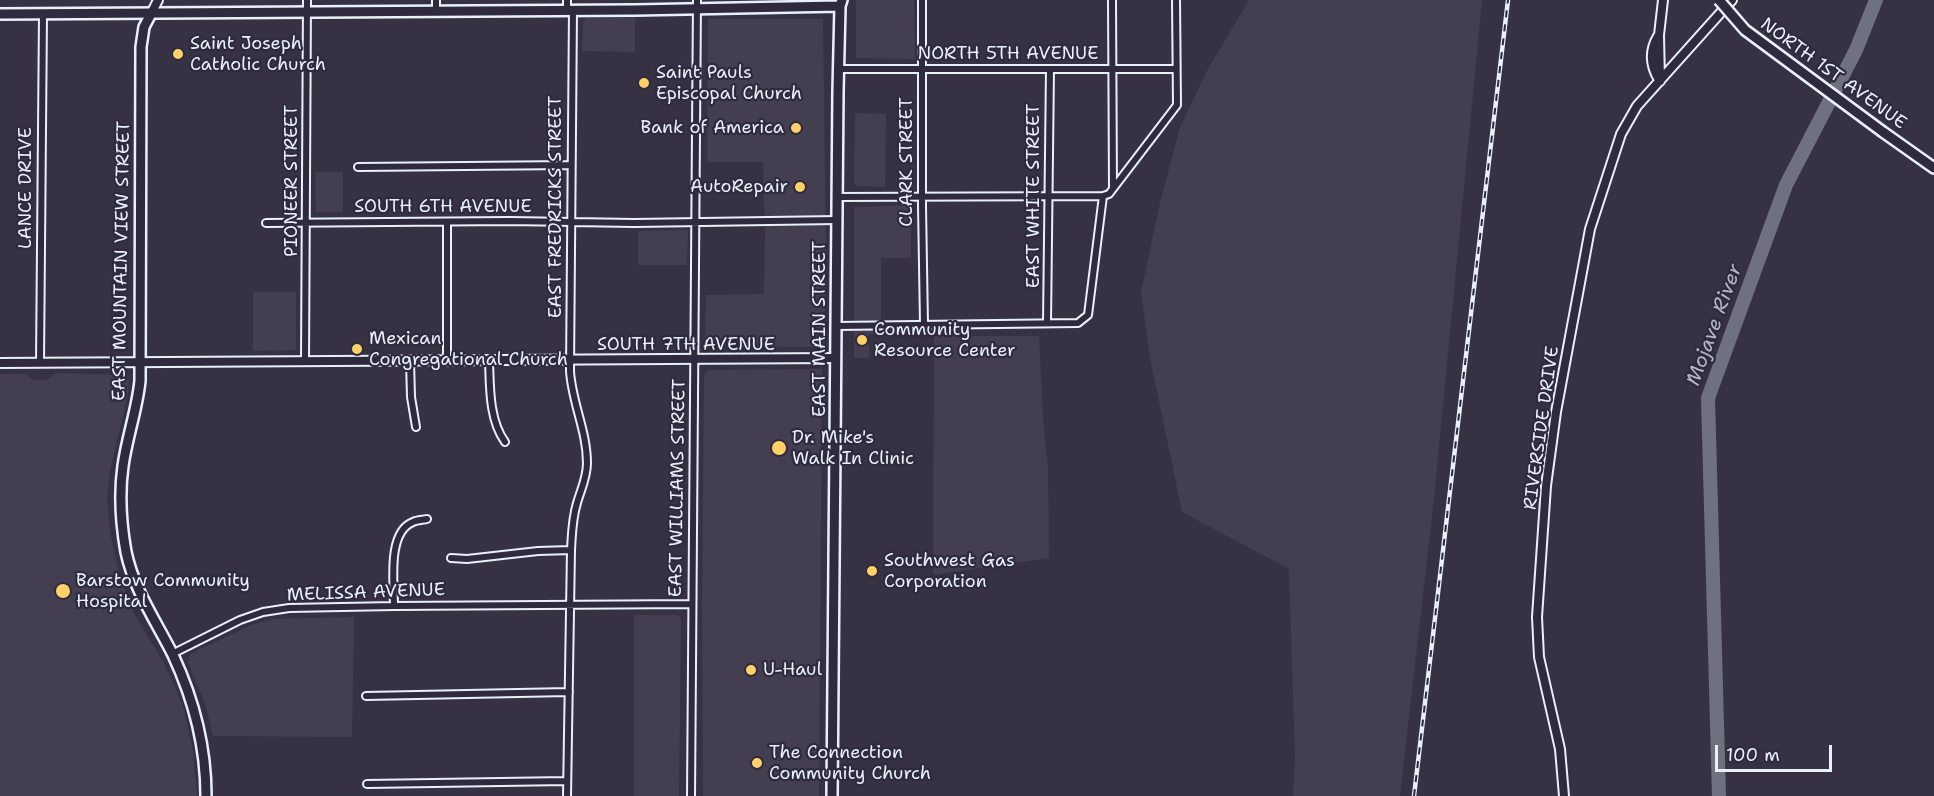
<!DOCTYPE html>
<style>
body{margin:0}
#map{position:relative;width:1934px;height:796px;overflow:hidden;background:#363244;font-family:"Shantell Sans",sans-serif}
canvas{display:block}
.scale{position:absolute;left:1715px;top:745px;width:117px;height:27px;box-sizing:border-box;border:3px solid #e8f1f8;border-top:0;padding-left:8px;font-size:18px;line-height:21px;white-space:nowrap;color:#e8f1f8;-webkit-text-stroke:4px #2f2a3d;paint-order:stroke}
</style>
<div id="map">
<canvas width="1934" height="796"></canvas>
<div class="scale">100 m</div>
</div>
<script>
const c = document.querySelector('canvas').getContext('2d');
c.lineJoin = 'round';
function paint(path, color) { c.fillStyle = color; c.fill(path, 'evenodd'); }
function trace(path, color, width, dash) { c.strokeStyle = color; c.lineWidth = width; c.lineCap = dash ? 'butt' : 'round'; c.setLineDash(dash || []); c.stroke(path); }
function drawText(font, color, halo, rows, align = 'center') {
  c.font = font + ' "Shantell Sans",sans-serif'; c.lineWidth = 4.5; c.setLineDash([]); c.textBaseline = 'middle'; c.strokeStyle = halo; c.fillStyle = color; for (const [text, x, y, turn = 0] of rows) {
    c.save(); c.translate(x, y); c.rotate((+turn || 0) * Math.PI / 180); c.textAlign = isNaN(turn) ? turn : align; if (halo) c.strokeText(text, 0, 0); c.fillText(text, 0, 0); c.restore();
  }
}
const built = new Path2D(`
 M 856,0 L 914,0 L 915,59 L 856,58 Z
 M 1249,0 L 1482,0 L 1434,498 L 1400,796 L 1293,796 L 1295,757 L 1289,569 L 1182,512 L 1150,358 L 1141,292 L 1160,203 L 1180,127 L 1208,69 Z
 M 586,18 L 635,18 L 635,52 L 582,51 L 583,22 Z
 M 708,19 L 823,19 L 826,265 L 824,345 L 823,347 L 705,346 L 706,295 L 764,294 L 765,231 L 763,162 L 707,162 Z
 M 855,113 L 886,114 L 885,187 L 858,186 L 854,183 Z
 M 315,172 L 343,172 L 343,212 L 316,212 Z
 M 911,205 L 911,258 L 881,258 L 881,334 L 869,334 L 869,358 L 854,358 L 854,207 Z
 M 688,230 L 687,265 L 638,265 L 638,231 Z
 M 253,292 L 296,292 L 296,350 L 253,351 Z
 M 934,336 L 1039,336 L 1043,417 L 1048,469 L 1049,558 L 933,575 Z
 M 822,369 L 819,796 L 703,796 L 702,615 L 704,375 L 708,370 Z
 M 56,373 L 125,375 L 129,380 L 128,394 L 109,475 L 107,501 L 111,537 L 119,573 L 132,610 L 166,667 L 183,706 L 193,751 L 197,796 L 0,796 L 0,374 L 25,374 L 34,380 L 47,380 Z
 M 634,615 L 677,615 L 681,618 L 679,796 L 634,796 Z
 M 354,617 L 352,737 L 213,736 L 206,706 L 188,663 L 190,654 L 251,625 L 274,619 Z`);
const river = new Path2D(`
 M 1719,796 L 1708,398 L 1786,185 L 1856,50 L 1876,0`);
const minor = new Path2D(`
 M 922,0 L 922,206 L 924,324
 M 1112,0 L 1113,188
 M 567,10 L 567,0
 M 436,11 L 436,0
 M 839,69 L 1176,69
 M 358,167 L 571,165
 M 837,197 L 1103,196
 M 266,223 L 510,221 L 634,223 L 837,220
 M 1047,323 L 1050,69
 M 836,326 L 1078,323 L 1088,315 L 1103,196 L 1109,194 L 1177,105 L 1176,0
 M 410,361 L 411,397 L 416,427
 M 447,361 L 447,222
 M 489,361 C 490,387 489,420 505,442
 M 305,362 L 307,0
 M 40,363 L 43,14
 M 451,558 L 467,559 L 538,551 L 571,550
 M 394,606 C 394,583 387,532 413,522 C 417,520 423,520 427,519
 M 172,654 L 240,620 L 263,612 L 289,608 L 394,606 L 692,604
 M 366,696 L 569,692
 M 367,784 L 567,781
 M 567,796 L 571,550 C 572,534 572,519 577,503 C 581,489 587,478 587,463 C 587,431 572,403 570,371 L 573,10
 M 691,796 L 697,0`);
const tertiary = new Path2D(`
 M 152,12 L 158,0
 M 1658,36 C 1649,51 1650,65 1659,80
 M 1660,81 L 1659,35 L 1663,0
 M 0,363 L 836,358
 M 1564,796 L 1560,749 L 1539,657 L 1537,617 L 1546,486 L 1556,412 L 1590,229 L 1621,134 L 1637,106 L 1732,0`);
const secondary = new Path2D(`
 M 152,12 L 144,27 L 141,47 L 140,381 C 137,410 127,437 123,466 C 119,494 121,524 126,552 C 134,590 156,621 173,655 C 194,700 206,747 206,796
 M 1883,132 L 1934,168`);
const primary = new Path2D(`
 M 0,14 L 635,10 L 840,6
 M 832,796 L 838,91 L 840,6 L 842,0`);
const rail = new Path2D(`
 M 1414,796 L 1508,0`);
const secondaryBridge = new Path2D(`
 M 1719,0 L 1745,30 L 1883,132`);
const markers = [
 [178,54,6,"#ffd166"],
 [644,83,6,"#ffd166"],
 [796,128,6,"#ffd166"],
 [800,187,6,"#ffd166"],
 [862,340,6,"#ffd166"],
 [357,349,6,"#ffd166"],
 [779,448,8,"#ffd166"],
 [872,571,6,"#ffd166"],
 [63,591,8,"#ffd166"],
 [751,670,6,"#ffd166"],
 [757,763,6,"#ffd166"]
];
const poiNames = [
 ["Saint Joseph",190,44],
 ["Catholic Church",190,65],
 ["Saint Pauls",656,73],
 ["Episcopal Church",656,94],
 ["Bank of America",784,128,"right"],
 ["AutoRepair",788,187,"right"],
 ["Community",874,330],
 ["Resource Center",874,351],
 ["Mexican",369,339],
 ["Congregational Church",369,360],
 ["Dr. Mike's",792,438],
 ["Walk In Clinic",792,459],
 ["Southwest Gas",884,561],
 ["Corporation",884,582],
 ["Barstow Community",76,581],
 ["Hospital",76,602],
 ["U-Haul",763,670],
 ["The Connection",769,753],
 ["Community Church",769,774]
];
const streetNames = [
 ["NORTH 5TH AVENUE",1008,54],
 ["NORTH 1ST AVENUE",1833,74,36],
 ["CLARK STREET",907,162,-90],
 ["PIONEER STREET",292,181,-90],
 ["LANCE DRIVE",26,188,-90],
 ["EAST WHITE STREET",1034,196,-90],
 ["SOUTH 6TH AVENUE",443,207],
 ["EAST FREDRICKS STREET",556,207,-90],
 ["EAST MOUNTAIN VIEW STREET",122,261,-89],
 ["EAST MAIN STREET",820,329,-90],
 ["SOUTH 7TH AVENUE",686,345],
 ["RIVERSIDE DRIVE",1542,428,-82],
 ["EAST WILLIAMS STREET",678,488,-89],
 ["MELISSA AVENUE",366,593,-2]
];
const waterNames = [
 ["Mojave River",1715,325,-70]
];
paint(built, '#433f51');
trace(river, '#70717f', 14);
trace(minor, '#e8f1f8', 10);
trace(tertiary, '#e8f1f8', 12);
trace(secondary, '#e8f1f8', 14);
trace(primary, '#e8f1f8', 14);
trace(minor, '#2f2a3d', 6);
trace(tertiary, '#2f2a3d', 8);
trace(secondary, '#2f2a3d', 9);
trace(primary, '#2f2a3d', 9);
trace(rail, '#e8f1f8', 4.5);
trace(rail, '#2f2a3d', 2, [7]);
trace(secondaryBridge, '#e8f1f8', 14, []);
trace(secondaryBridge, '#2f2a3d', 9);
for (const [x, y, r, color] of markers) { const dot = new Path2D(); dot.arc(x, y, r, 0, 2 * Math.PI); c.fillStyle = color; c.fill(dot); trace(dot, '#2f2a3d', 2); }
drawText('18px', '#e8f1f8', '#2f2a3d', poiNames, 'left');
drawText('18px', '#e8f1f8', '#2f2a3d', streetNames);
drawText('italic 20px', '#b2b7c2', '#2f2a3d', waterNames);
</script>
